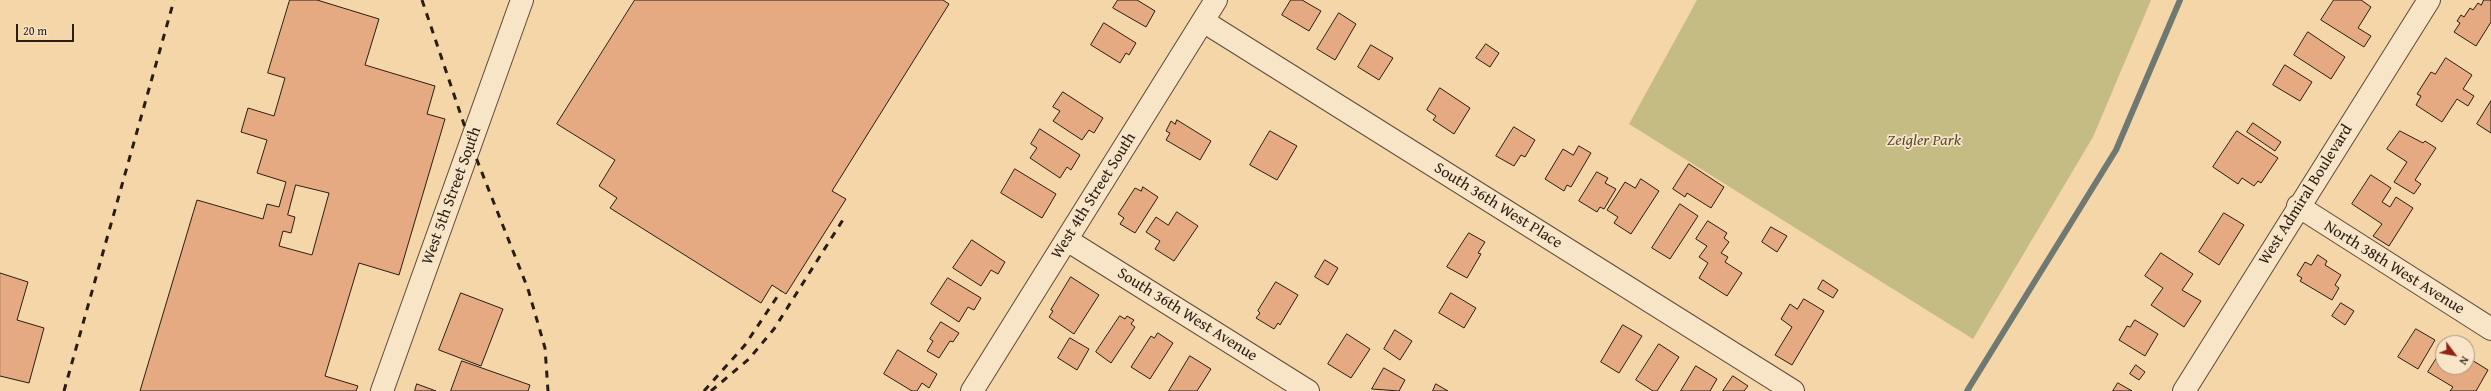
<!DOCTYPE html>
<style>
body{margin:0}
#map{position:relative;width:2491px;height:391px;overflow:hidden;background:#f5d6a9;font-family:"Gentium Book Plus",serif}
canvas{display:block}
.north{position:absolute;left:2435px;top:335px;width:40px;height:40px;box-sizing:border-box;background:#f8e4c7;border:1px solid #a5947f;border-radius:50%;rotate:122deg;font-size:11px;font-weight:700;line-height:16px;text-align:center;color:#291d14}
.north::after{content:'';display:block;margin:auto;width:14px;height:18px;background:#8f2418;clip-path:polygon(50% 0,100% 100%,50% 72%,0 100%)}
.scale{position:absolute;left:16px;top:24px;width:58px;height:18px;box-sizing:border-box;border:2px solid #291d14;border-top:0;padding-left:5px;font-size:12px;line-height:14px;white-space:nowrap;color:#291d14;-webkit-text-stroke:3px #f8e4c7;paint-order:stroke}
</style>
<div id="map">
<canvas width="2491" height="391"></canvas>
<div class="north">N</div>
<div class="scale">20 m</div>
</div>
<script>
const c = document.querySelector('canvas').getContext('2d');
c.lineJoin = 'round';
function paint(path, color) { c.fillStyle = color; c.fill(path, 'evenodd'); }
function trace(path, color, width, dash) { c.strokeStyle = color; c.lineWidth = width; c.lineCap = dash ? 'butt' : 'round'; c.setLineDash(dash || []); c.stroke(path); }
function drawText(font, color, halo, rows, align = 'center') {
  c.font = font + ' "Gentium Book Plus",serif'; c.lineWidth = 3.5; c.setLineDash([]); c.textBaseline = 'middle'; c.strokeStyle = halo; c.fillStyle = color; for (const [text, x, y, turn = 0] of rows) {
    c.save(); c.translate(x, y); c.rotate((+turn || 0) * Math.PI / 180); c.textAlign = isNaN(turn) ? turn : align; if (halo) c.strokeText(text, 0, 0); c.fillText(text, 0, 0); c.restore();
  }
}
const green = new Path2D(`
 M 1697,0 L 2151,0 L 2093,137 L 1973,339 L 1629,124 Z`);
const stream = new Path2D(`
 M 1967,391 L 2116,150 L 2180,0`);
const building = new Path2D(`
 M 290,0 L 317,0 L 379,19 L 365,65 L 435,86 L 427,114 L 445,119 L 399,275 L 359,263 L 325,376 L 358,386 L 356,391 L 140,391 L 197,200 L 263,219 L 267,204 L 279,207 L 286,182 L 257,173 L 267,140 L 241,132 L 248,108 L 274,116 L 285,78 L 268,73 ZM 296,185 L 329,193 L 312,255 L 279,246 L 283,231 L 291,233 L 295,217 L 288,215 Z
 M 635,0 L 943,0 L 949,4 L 832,191 L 846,199 L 786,294 L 772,285 L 761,303 L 610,208 L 617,198 L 599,186 L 615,160 L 557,124 Z
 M 1118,0 L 1137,0 L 1155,11 L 1146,27 L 1113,8 Z
 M 1291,0 L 1302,0 L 1321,11 L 1309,31 L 1282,15 Z
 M 2334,0 L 2361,0 L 2371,7 L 2358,28 L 2371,36 L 2364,47 L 2321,20 Z
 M 2484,0 L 2491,0 L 2491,22 L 2476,46 L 2454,32 L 2460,23 L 2457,21 L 2461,15 L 2464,17 L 2470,8 L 2473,10 L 2478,3 L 2481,5 Z
 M 1339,13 L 1356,24 L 1335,60 L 1317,49 Z
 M 1104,23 L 1136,43 L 1129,55 L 1126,53 L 1120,63 L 1091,45 Z
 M 2308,32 L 2345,57 L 2331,79 L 2294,55 Z
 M 1486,44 L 1499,53 L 1490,67 L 1476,58 Z
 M 1371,45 L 1393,58 L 1379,80 L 1358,67 Z
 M 2446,58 L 2472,75 L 2463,89 L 2474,96 L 2468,106 L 2457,99 L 2442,122 L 2416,105 L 2421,96 L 2417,94 L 2431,72 L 2435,74 Z
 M 2285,65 L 2312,82 L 2300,101 L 2273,85 Z
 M 1440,88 L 1470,108 L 1454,134 L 1433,120 L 1436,116 L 1427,110 Z
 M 1063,92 L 1103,118 L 1094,133 L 1089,130 L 1082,140 L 1053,121 L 1060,111 L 1053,107 Z
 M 2491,101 L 2491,133 L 2477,124 Z
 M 1177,120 L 1211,141 L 1200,160 L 1166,140 L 1170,133 L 1166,131 L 1171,121 L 1175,124 Z
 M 2253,123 L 2281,142 L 2275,151 L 2247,132 Z
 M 1514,127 L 1535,140 L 1525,157 L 1521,155 L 1514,166 L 1496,156 Z
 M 1040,129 L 1080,155 L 1071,170 L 1067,167 L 1060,178 L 1030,158 L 1037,148 L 1031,144 Z
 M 1270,131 L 1297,146 L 1277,180 L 1250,165 Z
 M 2237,131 L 2278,158 L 2261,183 L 2258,181 L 2254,186 L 2242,178 L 2238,184 L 2213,167 Z
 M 2400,131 L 2423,143 L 2425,141 L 2436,148 L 2415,180 L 2421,184 L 2414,194 L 2394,182 L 2407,162 L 2387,149 Z
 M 1579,146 L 1591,153 L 1571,187 L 1567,185 L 1564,191 L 1545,179 L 1563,149 L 1573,155 Z
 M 1689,164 L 1724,187 L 1711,208 L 1687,193 L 1685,197 L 1673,189 Z
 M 1015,169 L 1056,194 L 1042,218 L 1001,193 Z
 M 1597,172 L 1608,178 L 1605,183 L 1616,189 L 1604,209 L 1600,207 L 1597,212 L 1579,201 Z
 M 2371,175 L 2391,188 L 2382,202 L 2390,207 L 2396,197 L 2413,208 L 2389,246 L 2373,236 L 2382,224 L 2352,204 Z
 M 1641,179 L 1659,191 L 1631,234 L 1614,223 L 1618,217 L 1607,210 L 1625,182 L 1635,188 Z
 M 1143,187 L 1158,197 L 1135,233 L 1120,224 L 1124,218 L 1118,214 L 1135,188 L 1141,191 Z
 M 1680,204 L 1698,216 L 1670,259 L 1652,248 Z
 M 1177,212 L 1198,226 L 1174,261 L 1155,249 L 1160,241 L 1146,232 L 1156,217 L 1168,225 Z
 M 2224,213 L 2244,225 L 2219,265 L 2199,252 Z
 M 1708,221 L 1727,233 L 1724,238 L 1729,242 L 1721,253 L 1728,257 L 1725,262 L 1742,273 L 1727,296 L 1699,278 L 1708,263 L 1699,257 L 1707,246 L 1696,239 Z
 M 1771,227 L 1787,236 L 1777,252 L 1762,242 Z
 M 1469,233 L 1485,242 L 1478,253 L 1481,254 L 1467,278 L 1447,267 Z
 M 972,240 L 1005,262 L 998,274 L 991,270 L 981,286 L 953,268 Z
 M 2161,253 L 2193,274 L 2182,290 L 2201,301 L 2184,327 L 2151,305 L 2163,288 L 2145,276 Z
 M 2318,255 L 2327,261 L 2325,265 L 2341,275 L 2335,285 L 2339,288 L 2332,300 L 2300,281 L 2302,278 L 2297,275 L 2305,262 L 2311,265 Z
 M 1325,260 L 1338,268 L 1328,285 L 1315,277 Z
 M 0,273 L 28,282 L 17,320 L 44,328 L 29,383 L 0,376 Z
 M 1071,277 L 1099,295 L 1074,334 L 1049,317 L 1053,311 L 1051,310 Z
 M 948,278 L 981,298 L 974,310 L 968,307 L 959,322 L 931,304 Z
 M 1823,280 L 1838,290 L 1833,298 L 1818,289 Z
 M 1276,282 L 1298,295 L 1280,325 L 1278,323 L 1274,329 L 1256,318 L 1260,313 L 1258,311 Z
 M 461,293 L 503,309 L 481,366 L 439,350 Z
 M 1451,293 L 1476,308 L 1464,328 L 1439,313 Z
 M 1804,299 L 1824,311 L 1792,365 L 1775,355 L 1792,327 L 1781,319 L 1790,304 L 1797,309 Z
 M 2341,303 L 2354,311 L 2345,325 L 2332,316 Z
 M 1120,316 L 1125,319 L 1127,316 L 1134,320 L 1131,324 L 1135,327 L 1111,363 L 1096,352 Z
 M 2135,320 L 2158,334 L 2145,356 L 2119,340 L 2127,326 L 2130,327 Z
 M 941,322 L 959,333 L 953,342 L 950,341 L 939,358 L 927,351 L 933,341 L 930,339 Z
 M 1623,325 L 1642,336 L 1619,373 L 1601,362 Z
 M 2416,329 L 2435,340 L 2418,369 L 2398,357 Z
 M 1395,330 L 1412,341 L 1400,360 L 1384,349 Z
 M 1158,333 L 1173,343 L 1150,379 L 1131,367 L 1151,336 L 1154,338 Z
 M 1347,334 L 1370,349 L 1351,378 L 1328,364 Z
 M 1070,338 L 1089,349 L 1077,370 L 1058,358 Z
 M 1659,344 L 1679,357 L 1657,391 L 1653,391 L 1636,380 Z
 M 2443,348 L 2443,367 L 2467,367 L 2467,357 L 2488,370 L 2476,391 L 2450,391 L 2453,387 L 2428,372 Z
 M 898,350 L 937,374 L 929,388 L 922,383 L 917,391 L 912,391 L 884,374 Z
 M 1190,356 L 1211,369 L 1197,391 L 1169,391 Z
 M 462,361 L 530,385 L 528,391 L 451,391 Z
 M 2136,365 L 2145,372 L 2139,380 L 2130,374 Z
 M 1696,366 L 1717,379 L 1710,391 L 1681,391 Z
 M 1384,368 L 1405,380 L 1399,391 L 1372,389 Z
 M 1733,376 L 1748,386 L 1744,391 L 1723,391 Z
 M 2118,383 L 2132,391 L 2113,391 Z
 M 417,384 L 436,391 L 415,391 Z
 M 1436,384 L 1448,391 L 1433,391 Z`);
const minor = new Path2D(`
 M 1203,21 L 1793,391
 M 2298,206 L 2491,329
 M 1067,240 L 1308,391
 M 382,391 L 522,0
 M 972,391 L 1216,0
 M 2184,391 L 2429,0`);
const rail = new Path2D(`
 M 422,0 L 471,145 L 528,289 L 545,348 L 548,391
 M 64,391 L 174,0
 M 704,391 L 745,345 L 781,291
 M 711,391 L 749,359 L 774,329 L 846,215`);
const parkNames = [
 ["Zeigler Park",1924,141]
];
const streetNames = [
 ["West Admiral Boulevard",2306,195,-58],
 ["West 5th Street South",452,196,-70],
 ["West 4th Street South",1094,196,-58],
 ["South 36th West Place",1498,206,32],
 ["North 38th West Avenue",2394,268,32],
 ["South 36th West Avenue",1187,315,32]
];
paint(green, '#c4bc83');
trace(stream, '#6f7972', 6);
paint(building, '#e6aa82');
trace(building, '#291d14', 1);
trace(minor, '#5c4b39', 24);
trace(minor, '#f8e4c7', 22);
trace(rail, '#291d14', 3, [7, 7]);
drawText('italic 16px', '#584d35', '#f8e4c7', parkNames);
drawText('16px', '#291d14', '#f8e4c7', streetNames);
</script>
